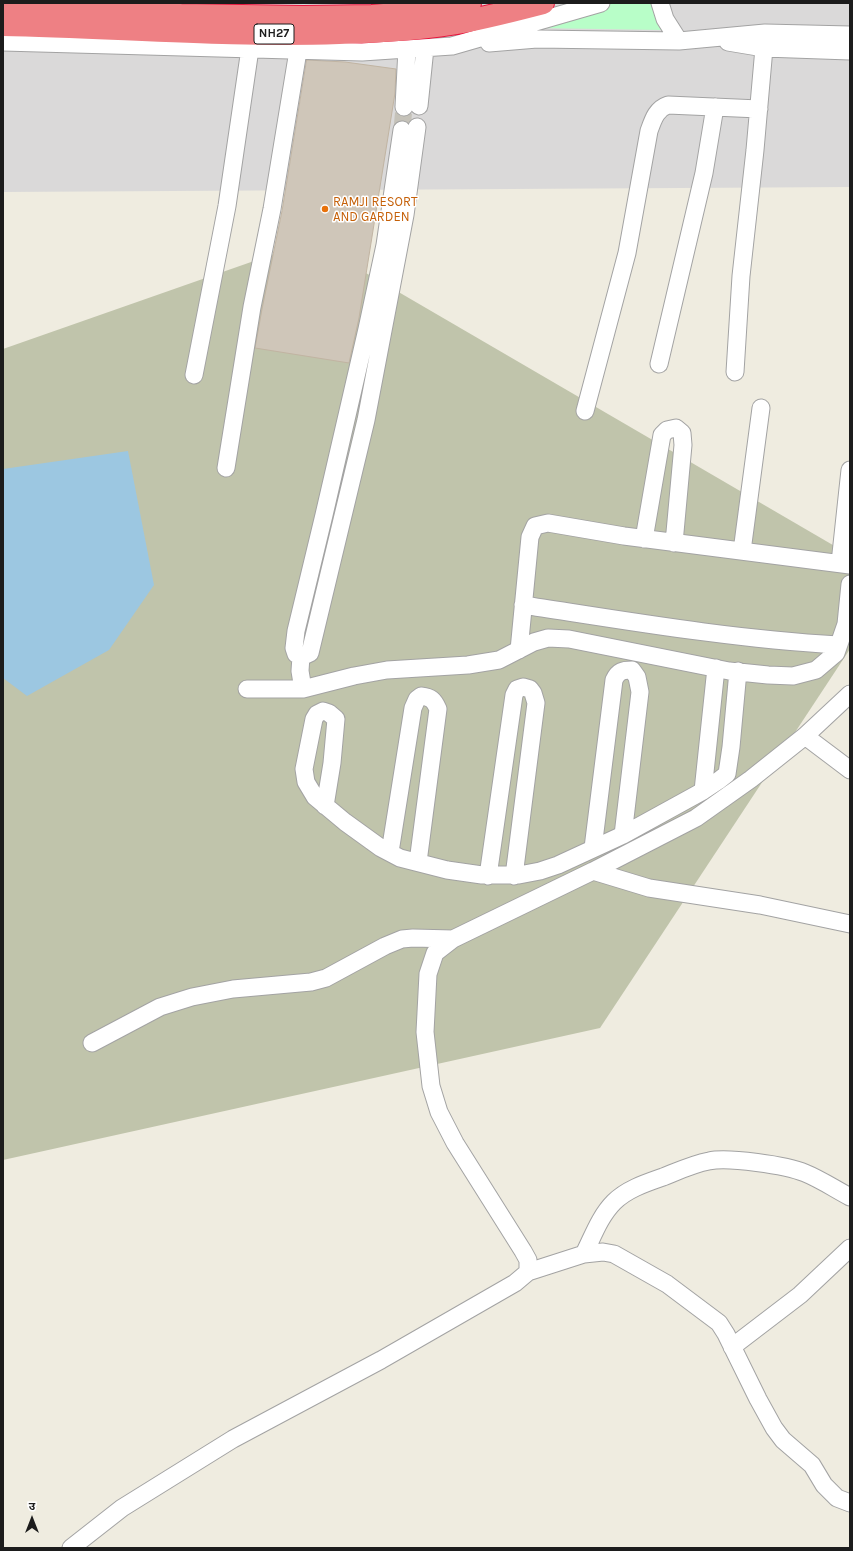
<!DOCTYPE html>
<meta charset="utf-8">
<style>
body{margin:0}
#map{position:relative;width:853px;height:1551px;overflow:hidden;background:#efece0;font-family:Karla,"Noto Sans Devanagari",sans-serif}
canvas{display:block}
.frame{position:absolute;inset:0;border:4px solid #1c1c1c;pointer-events:none}
.north{position:absolute;left:12px;top:1499px;width:40px;height:40px;-webkit-text-stroke:3px #fff;paint-order:stroke;rotate:0deg;font-size:11px;font-weight:700;line-height:16px;text-align:center;color:#1c1c1c}
.north::after{content:'';display:block;margin:auto;width:14px;height:18px;background:#1c1c1c;clip-path:polygon(50% 0,100% 100%,50% 72%,0 100%)}
</style>
<div id="map">
<canvas width="853" height="1551"></canvas>
<div class="frame"></div>
<div class="north">उ</div>
</div>
<script>
const c = document.querySelector('canvas').getContext('2d');
c.lineJoin = 'round';
function paint(path, color) { c.fillStyle = color; c.fill(path, 'evenodd'); }
function trace(path, color, width, dash) { c.strokeStyle = color; c.lineWidth = width; c.lineCap = dash ? 'butt' : 'round'; c.setLineDash(dash || []); c.stroke(path); }
function drawText(font, color, halo, rows, align = 'center') {
  c.font = font + ' Karla,sans-serif'; c.lineWidth = 3; c.setLineDash([]); c.textBaseline = 'middle'; c.strokeStyle = halo; c.fillStyle = color; for (const [text, x, y, turn = 0] of rows) {
    c.save(); c.translate(x, y); c.rotate((+turn || 0) * Math.PI / 180); c.textAlign = isNaN(turn) ? turn : align; if (halo) c.strokeText(text, 0, 0); c.fillText(text, 0, 0); c.restore();
  }
}
const residential = new Path2D(`
 M 3,3 L 850,3 L 850,187 L 3,192 Z`);
const construction = new Path2D(`
 M 311,241 L 850,555 L 850,649 L 600,1028 L 3,1160 L 3,349 Z`);
const park = new Path2D(`
 M 611,3 L 657,3 L 663,30 L 538,28 Z`);
const water = new Path2D(`
 M 128,451 L 154,585 L 109,650 L 27,696 L 3,678 L 3,469 Z`);
const building = new Path2D(`
 M 307,60 L 345,62 L 396,69 L 395,93 L 359,318 L 349,363 L 255,348 L 262,309 L 282,211 Z`);
const minorTunnel = new Path2D(`
 M 402,130 L 404,107`);
const minor = new Path2D(`
 M 660,3 L 665,19 L 679,41
 M 3,42 L 362,52 L 452,46 L 601,3
 M 728,42 L 764,48 L 850,51
 M 489,43 L 537,39 L 679,41 L 765,33 L 850,35
 M 419,106 L 425,48
 M 404,107 L 407,49
 M 402,130 L 385,245 L 367,329 L 324,515 L 296,631 L 294,648 L 296,654 C 302,656 305,656 310,653 L 366,420 L 405,215 L 417,127
 M 659,364 L 704,173 L 715,107
 M 735,372 L 741,276 L 755,150 L 764,48
 M 194,375 L 227,206 L 250,49
 M 585,411 L 627,253 L 649,131 C 653,120 656,109 668,105 L 759,109
 M 226,468 L 252,307 L 272,209 L 298,51
 M 644,539 L 662,435 L 667,430 L 676,428 L 682,433 L 683,445 L 674,543
 M 742,551 L 761,408
 M 840,563 L 850,470
 M 523,605 C 628,621 732,639 838,645
 M 519,650 L 530,537 L 535,526 L 548,523 L 624,536 L 850,565
 M 301,656 L 300,671 L 303,689
 M 247,689 L 303,689 L 354,676 L 387,670 L 468,665 L 499,660 L 534,642 L 548,638 L 569,639 L 729,671 L 768,675 L 793,676 L 816,670 L 836,653 L 846,624 L 850,584
 M 805,736 L 850,770
 M 703,791 L 716,668
 M 325,806 L 332,763 L 336,719 L 329,713 L 323,711 L 317,714 L 314,719 L 304,769 L 306,782 L 315,797 L 345,822 L 381,848 L 400,858 L 447,870 L 482,875 L 519,875 L 540,871 L 558,865 L 623,835 L 703,791 L 718,781 L 727,774 L 731,747 L 738,671
 M 593,848 L 614,680 C 618,671 623,670 632,670 L 637,677 L 640,692 L 623,835
 M 390,852 L 413,708 L 417,699 L 421,696 C 431,697 434,700 438,709 L 418,862
 M 593,871 L 649,888 L 760,905 L 850,924
 M 488,876 L 514,695 L 517,689 L 523,687 L 530,689 L 533,693 L 536,703 L 514,876
 M 92,1043 L 160,1007 L 192,997 L 233,989 L 311,982 L 326,978 L 385,946 L 402,939 L 413,938 L 453,939
 M 584,1254 C 593,1236 600,1216 614,1202 C 627,1189 646,1183 663,1177 C 678,1171 693,1164 709,1161 C 728,1157 786,1165 805,1173 C 820,1179 835,1189 850,1197
 M 528,1272 L 584,1254 L 603,1252 L 614,1254 L 667,1284 L 719,1323 L 726,1334 L 758,1399 L 774,1428 L 783,1440 L 812,1465 L 824,1485 L 837,1498 L 850,1503
 M 732,1347 L 800,1295 L 850,1248
 M 71,1548 L 122,1508 L 233,1439 L 381,1360 L 515,1283 L 528,1272 L 528,1260 L 523,1251 L 455,1143 L 439,1112 L 431,1086 L 425,1032 L 428,974 L 435,953 L 453,939 L 593,871 L 696,818 L 751,779 L 805,736 L 850,694`);
const highway = new Path2D(`
 M 3,7 L 181,15 L 303,17 L 372,16 L 433,11 L 470,3
 M 3,25 C 115,27 227,37 339,33 C 377,32 414,30 451,24 C 482,19 512,11 543,3`);
const markers = [
 [325,209,4,"#e8710a"]
];
const shields = [
 [274,34,40]
];
const shieldNames = [
 ["NH27",274,34]
];
const foodNames = [
 ["RAMJI RESORT",333,202],
 ["AND GARDEN",333,217]
];
paint(residential, '#dad9d9');
paint(construction, '#c0c4ab');
paint(park, '#b8fec8');
paint(water, '#9cc7e1');
paint(building, '#cfc6b9');
trace(building, '#c1b4a2', 1);
trace(minorTunnel, '#c5c2b9', 17, [17, 8]);
trace(minor, '#a3a3a3', 19);
trace(highway, '#e7143d', 24);
trace(minor, '#fff', 17);
trace(highway, '#ee8084', 22);
for (const [x, y, r, color] of markers) { const dot = new Path2D(); dot.arc(x, y, r, 0, 2 * Math.PI); c.fillStyle = color; c.fill(dot); trace(dot, '#fff', 1.5); }
for (const [x, y, w] of shields) { const box = new Path2D(); box.roundRect(x - w / 2, y - 10, w, 20, 3); c.fillStyle = '#fff'; c.fill(box); trace(box, '#1c1c1c', 1); }
drawText('bold 12px', '#1c1c1c', null, shieldNames);
drawText('13px', '#c56008', '#fff', foodNames, 'left');
</script>
